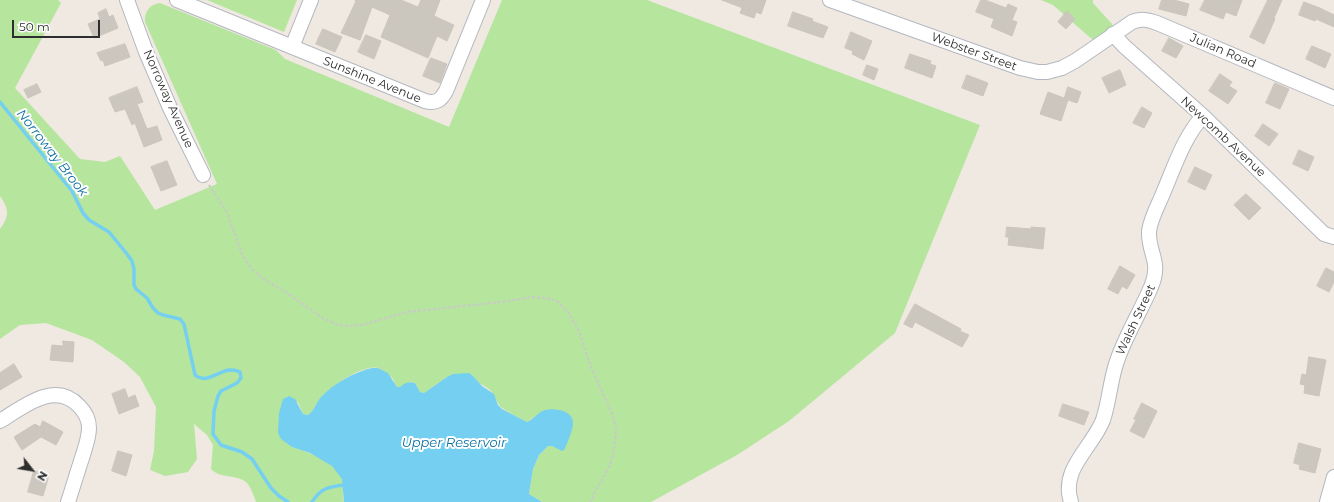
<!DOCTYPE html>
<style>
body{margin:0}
#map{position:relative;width:1334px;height:502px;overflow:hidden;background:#efe9e1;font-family:Montserrat,sans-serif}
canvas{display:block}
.north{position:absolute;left:12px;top:450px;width:40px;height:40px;-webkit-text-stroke:3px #fff;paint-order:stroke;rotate:121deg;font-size:11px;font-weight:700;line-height:16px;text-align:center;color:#2e2e2e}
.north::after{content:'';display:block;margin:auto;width:14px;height:18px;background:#2e2e2e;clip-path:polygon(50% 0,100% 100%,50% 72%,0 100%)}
.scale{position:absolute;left:12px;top:20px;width:88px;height:18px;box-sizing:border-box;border:2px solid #2e2e2e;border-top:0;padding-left:5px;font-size:12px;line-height:14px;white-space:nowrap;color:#2e2e2e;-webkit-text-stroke:3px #fff;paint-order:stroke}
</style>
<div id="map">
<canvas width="1334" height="502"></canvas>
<div class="north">N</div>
<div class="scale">50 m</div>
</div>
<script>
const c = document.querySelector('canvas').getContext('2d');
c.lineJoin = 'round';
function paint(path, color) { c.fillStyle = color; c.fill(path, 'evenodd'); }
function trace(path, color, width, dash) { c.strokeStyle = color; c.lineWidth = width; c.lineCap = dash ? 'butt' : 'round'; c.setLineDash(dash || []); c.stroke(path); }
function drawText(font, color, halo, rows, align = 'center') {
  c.font = font + ' Montserrat,sans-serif'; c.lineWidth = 4; c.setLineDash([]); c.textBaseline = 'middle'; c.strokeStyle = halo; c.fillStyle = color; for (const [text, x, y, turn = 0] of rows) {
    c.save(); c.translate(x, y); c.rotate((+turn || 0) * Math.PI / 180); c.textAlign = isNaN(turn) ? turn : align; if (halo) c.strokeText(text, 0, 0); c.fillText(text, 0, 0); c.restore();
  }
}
const green = new Path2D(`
 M 0,0 L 58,0 L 61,3 L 15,88 L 80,159 L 105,162 L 120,156 L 155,210 L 217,184 L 145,22 C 144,12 150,4 160,3 L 276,50 L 285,59 L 449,127 L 502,0 L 647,0 L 980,125 L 895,333 L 789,421 L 737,455 L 651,502 L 542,502 L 529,494 L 533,469 L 539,455 L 548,446 L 552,446 L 557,448 L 536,416 L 527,422 C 523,420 502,409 500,406 C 496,401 495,395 490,390 C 483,384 479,385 473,376 L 447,377 L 424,393 L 420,392 L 415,383 L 411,382 L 400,387 L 397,387 C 395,384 394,382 393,379 C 391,376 382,370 378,368 C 363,364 330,387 321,398 C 316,403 314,411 308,415 L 303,414 L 298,402 L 279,416 L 279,420 L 292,447 C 308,452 337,462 343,480 C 345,487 342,495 344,502 L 256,502 C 254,496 251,487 246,482 C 236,474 220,479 211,469 L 213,445 L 207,435 L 194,424 L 197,459 L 188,472 L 165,476 L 150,470 L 154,451 L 156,407 L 140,377 L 124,362 L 92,340 L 46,323 L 20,325 L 0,339 L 0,229 C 10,215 9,210 0,196 Z
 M 207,0 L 297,0 L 284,32 Z
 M 1041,0 L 1093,0 L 1093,3 L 1113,25 L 1094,41 L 1053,5 Z`);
const water = new Path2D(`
 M 372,368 L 378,368 L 388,373 L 397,387 L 400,387 C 405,383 408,381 415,383 L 420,392 L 424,393 L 447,377 L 453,374 L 469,373 L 473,376 L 482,386 L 494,394 L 498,405 L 502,409 L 527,422 C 534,419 538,412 545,410 C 554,408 573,410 573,423 C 573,430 567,444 564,450 L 562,451 L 552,446 L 548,446 L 539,455 L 533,469 L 529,494 L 542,502 L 344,502 L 342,479 L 332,466 L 310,453 L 292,447 L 281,439 L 278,433 L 279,413 L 283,399 L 289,396 L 295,399 L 303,414 L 308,415 C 314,411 316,403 321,397 C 333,384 354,372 372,368 Z`);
const stream = new Path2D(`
 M 0,102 L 72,191 L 83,213 L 89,220 L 109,232 L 127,254 L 132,261 L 134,269 L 134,285 L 136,289 L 147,298 L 153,308 L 158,313 L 163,315 L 180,319 L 184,324 L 195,375 C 210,387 222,363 240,372 L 241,378 L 237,383 L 221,391 L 218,396 L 214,411 L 213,434 L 221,445 L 242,452 L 252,459 L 271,488 L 279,496 L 288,502
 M 312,502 C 321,488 328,487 344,485`);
const building = new Path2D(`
 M 355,0 L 401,0 L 418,7 L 421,0 L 440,0 L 434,16 L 454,25 L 447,41 L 437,36 L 428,58 L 381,37 L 390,15 L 372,7 L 360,40 L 341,33 L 356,1 Z
 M 722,0 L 766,0 L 761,14 L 756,12 L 754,18 L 740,13 L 742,8 Z
 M 981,0 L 985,0 L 1006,8 L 1008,4 L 1017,8 L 1012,20 L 1017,22 L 1012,36 L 991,27 L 994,19 L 976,12 Z
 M 1162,0 L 1174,0 L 1189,4 L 1186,16 L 1159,9 Z
 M 1205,0 L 1242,0 L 1236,16 L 1226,12 L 1223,19 L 1200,10 Z
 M 1268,0 L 1282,0 L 1274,18 L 1275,19 L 1264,44 L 1250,37 Z
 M 1304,2 L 1320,8 L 1334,15 L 1334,27 L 1316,19 L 1315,21 L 1299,15 Z
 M 106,9 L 109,17 L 113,15 L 118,28 L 94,38 L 88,24 L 100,19 L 98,13 Z
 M 1067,11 L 1075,19 L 1066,29 L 1058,22 Z
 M 793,12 L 813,19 L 812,21 L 828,27 L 823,38 L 788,26 Z
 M 323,29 L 342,37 L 335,52 L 316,44 Z
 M 851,32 L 872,41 L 864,60 L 852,54 L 853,51 L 845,48 Z
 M 366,35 L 381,41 L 374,59 L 358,52 Z
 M 1169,38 L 1183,46 L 1176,58 L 1162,51 Z
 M 125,44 L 130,57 L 105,66 L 103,60 L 101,61 L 97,53 Z
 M 1312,46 L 1331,54 L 1325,68 L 1306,59 Z
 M 910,54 L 931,61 L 930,64 L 936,66 L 932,78 L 905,68 Z
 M 431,58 L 447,64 L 440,83 L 423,76 Z
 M 867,65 L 878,69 L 874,80 L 863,75 Z
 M 1120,70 L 1126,85 L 1109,93 L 1102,78 Z
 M 1220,74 L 1232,82 L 1229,86 L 1237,91 L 1228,104 L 1209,91 Z
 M 967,75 L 988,83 L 983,96 L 962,88 Z
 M 1275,83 L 1289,89 L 1280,109 L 1266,103 Z
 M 37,84 L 41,92 L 28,98 L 24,90 Z
 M 137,87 L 143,102 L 137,104 L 147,129 L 157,126 L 162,140 L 144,147 L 135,123 L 132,125 L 125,109 L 115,112 L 109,98 Z
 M 1068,87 L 1081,92 L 1077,103 L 1068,100 L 1061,121 L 1040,114 L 1048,92 L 1064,98 Z
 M 1142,107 L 1152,113 L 1144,128 L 1133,123 Z
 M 1263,124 L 1278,134 L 1269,146 L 1255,136 Z
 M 1299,150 L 1314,157 L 1308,171 L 1293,164 Z
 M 167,161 L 177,185 L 161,191 L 151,167 Z
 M 1195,167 L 1212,175 L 1205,190 L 1188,182 Z
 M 1246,194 L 1261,208 L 1249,220 L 1234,205 Z
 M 1007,227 L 1031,229 L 1031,227 L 1045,228 L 1043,249 L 1008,245 L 1009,237 L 1006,237 Z
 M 1120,266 L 1135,275 L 1127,289 L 1122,286 L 1118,294 L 1108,289 Z
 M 1326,268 L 1334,272 L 1334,282 L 1329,292 L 1317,286 Z
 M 915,304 L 961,329 L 960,331 L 969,335 L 962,347 L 915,322 L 912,328 L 904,324 Z
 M 63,341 L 74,342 L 73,362 L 50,360 L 52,345 L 63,346 Z
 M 1309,357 L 1326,360 L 1319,396 L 1304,393 L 1305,385 L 1300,384 L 1302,374 L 1306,375 Z
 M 14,364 L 22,377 L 0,390 L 0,373 Z
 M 125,389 L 128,398 L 135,395 L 139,406 L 119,414 L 112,394 Z
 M 1142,403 L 1157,411 L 1144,438 L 1130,431 L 1136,420 L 1134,419 Z
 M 1063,404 L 1089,412 L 1084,425 L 1059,416 Z
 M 43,421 L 63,432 L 56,445 L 41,437 L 22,450 L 14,437 L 35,424 L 40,427 Z
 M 1299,443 L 1321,449 L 1315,473 L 1299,469 L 1300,465 L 1294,463 Z
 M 118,451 L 132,455 L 126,476 L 112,471 Z
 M 34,471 L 49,475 L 43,496 L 28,492 Z`);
const path = new Path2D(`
 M 209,185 L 227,212 L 242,254 L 251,268 L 262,278 L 284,291 L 324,319 L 339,325 L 347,326 L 362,325 L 407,312 L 501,302 L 534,297 L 552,299 L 558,302 L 568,312 L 579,331 L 591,367 L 612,413 L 616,429 L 615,445 L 611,462 L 604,477 L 595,491 L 591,502`);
const street = new Path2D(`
 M 127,0 L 146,52 L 170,108 L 203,175
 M 177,0 L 425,101 C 436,104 441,100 446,91 L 483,0
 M 830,0 L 1020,68 L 1038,72 L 1047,72 L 1062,68 L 1075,61 L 1132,22 C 1141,18 1148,20 1157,23 L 1334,98
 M 1113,34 L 1124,46 L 1203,116 L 1324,234 L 1334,237
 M 292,47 L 311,0
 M 0,421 C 23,407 55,380 79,406 C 85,412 89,419 89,428 C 89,438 85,448 82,458 C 77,473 73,487 68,502
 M 1071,502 C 1060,469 1092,448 1103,420 C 1109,402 1110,383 1116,364 C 1124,338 1140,313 1151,287 C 1162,261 1148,254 1149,231 C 1151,217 1159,204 1164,191 C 1175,165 1184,137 1203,116
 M 1327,502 L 1334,477`);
const streetNames = [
 ["Julian Road",1223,51,23],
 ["Webster Street",974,52,20],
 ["Sunshine Avenue",372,80,22],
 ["Norroway Avenue",168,99,66],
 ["Newcomb Avenue",1223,137,43],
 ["Walsh Street",1136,320,-65]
];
const waterNames = [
 ["Norroway Brook",52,153,52],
 ["Upper Reservoir",454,443]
];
paint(green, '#b6e59e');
paint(water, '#75cff0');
trace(stream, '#75cff0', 3.5);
paint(building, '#cbc7bf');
trace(building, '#cbc5ba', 1);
trace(street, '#b4b7c1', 16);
trace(path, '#c9c9c9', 2, [3, 2]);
trace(street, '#fff', 14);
drawText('12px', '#2e2e2e', '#fff', streetNames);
drawText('italic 13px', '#0d6fa3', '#fff', waterNames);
</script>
